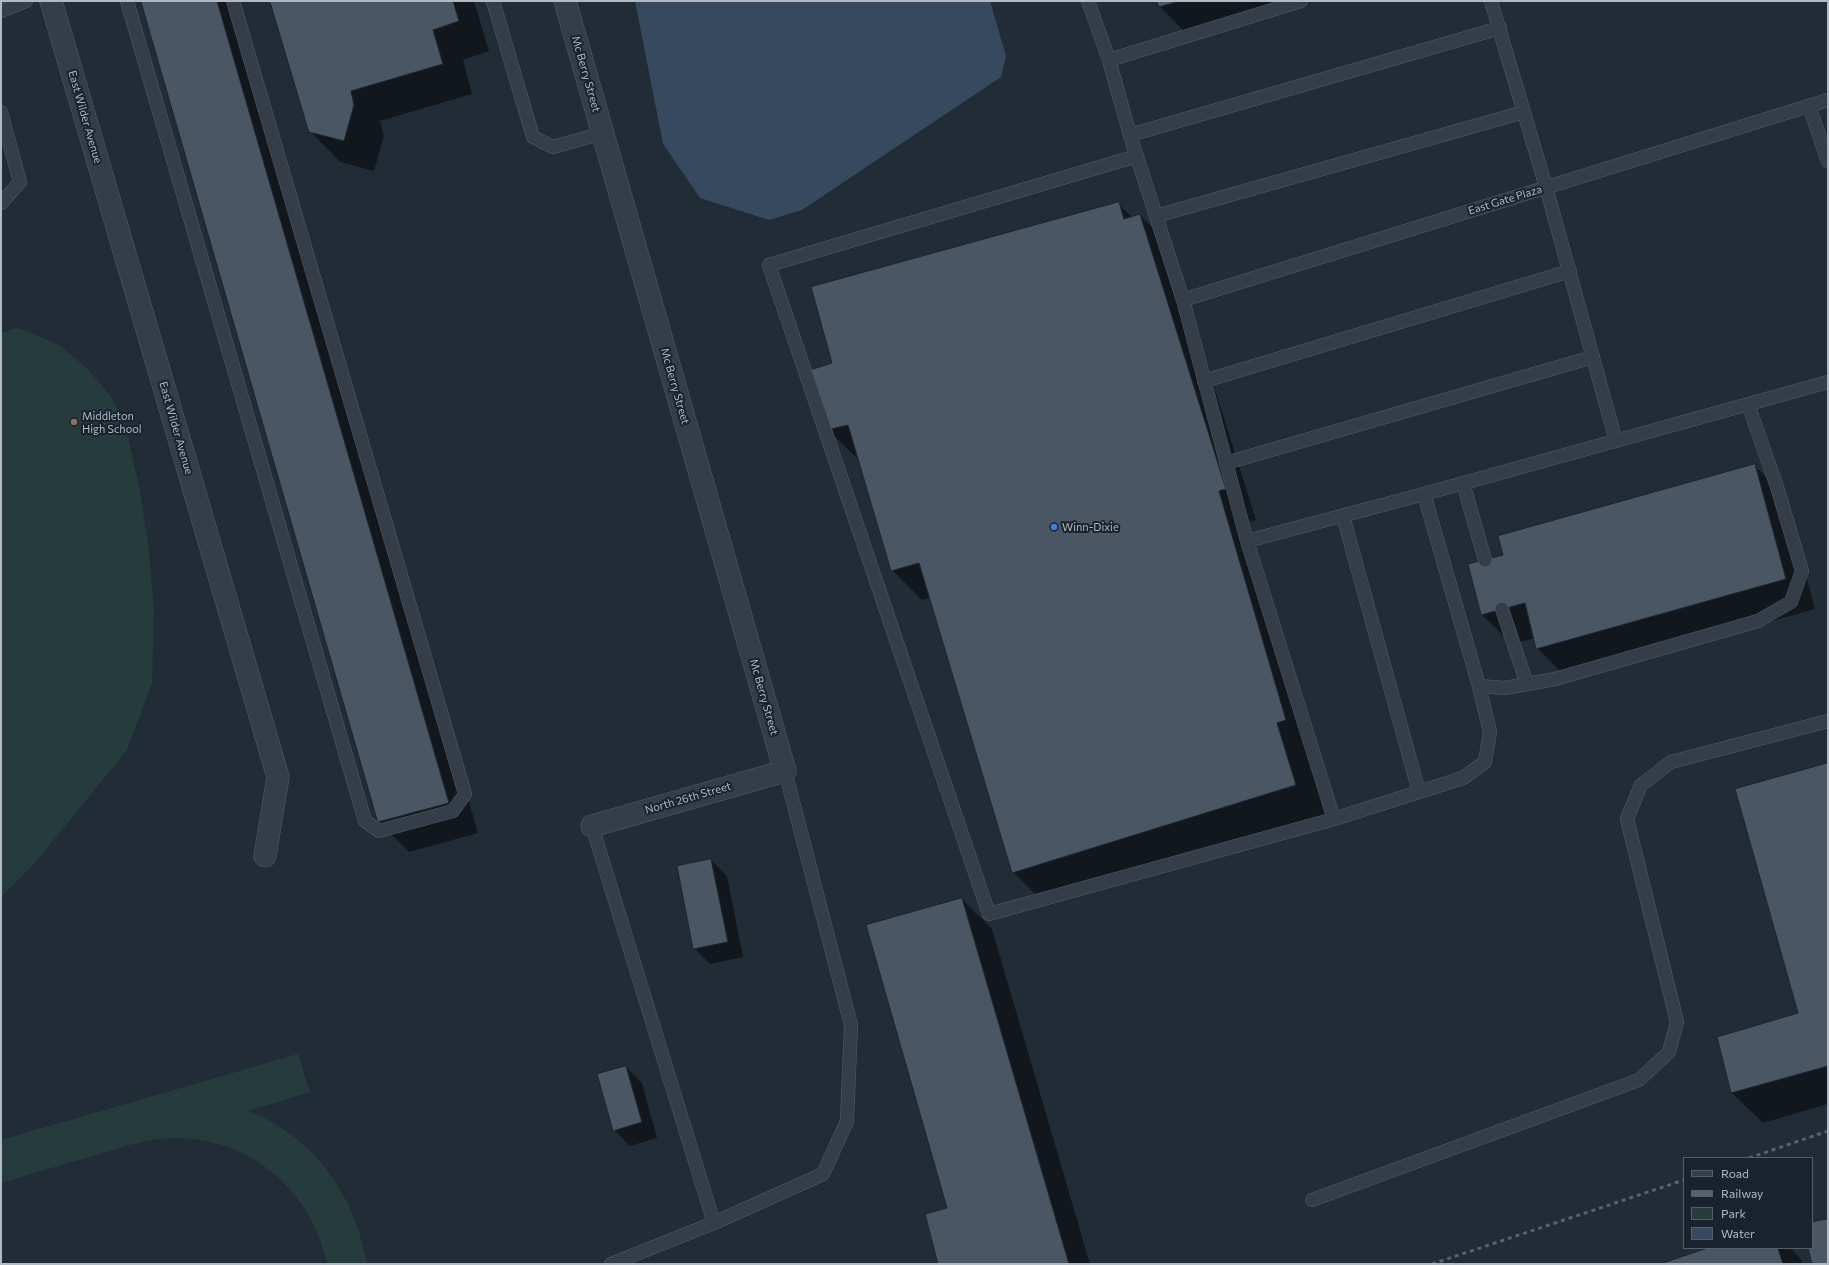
<!DOCTYPE html>
<style>
body{margin:0}
#map{position:relative;width:1829px;height:1265px;overflow:hidden;background:#222c37;font-family:Commissioner,sans-serif}
canvas{display:block}
.frame{position:absolute;inset:0;border:2px solid #b0b9c4;pointer-events:none}
.legend{position:absolute;left:1683px;top:1157px;width:130px;height:92px;box-sizing:border-box;background:#1a232d;border:1px solid #565f69;margin:0;padding:5px 7px;list-style:none;font-size:12px;color:#b0b9c4}
.legend li{display:flex;align-items:center;gap:8px;height:20px}
.legend b{width:20px;border:1px solid #565f69}
</style>
<div id="map">
<canvas width="1829" height="1265"></canvas>
<div class="frame"></div>
<ul class="legend">
<li><b style="height:5px;background:#353e48"></b>Road</li>
<li><b style="height:5px;background:#57626f"></b>Railway</li>
<li><b style="height:11px;background:#263b3b"></b>Park</li>
<li><b style="height:11px;background:#36495e"></b>Water</li>
</ul>
</div>
<script>
const c = document.querySelector('canvas').getContext('2d');
c.lineJoin = 'round';
function paint(path, color) { c.fillStyle = color; c.fill(path, 'evenodd'); }
function trace(path, color, width, dash) { c.strokeStyle = color; c.lineWidth = width; c.lineCap = dash ? 'butt' : 'round'; c.setLineDash(dash || []); c.stroke(path); }
function drawText(font, color, halo, rows, align = 'center') {
  c.font = font + ' Commissioner,sans-serif'; c.lineWidth = 4; c.setLineDash([]); c.textBaseline = 'middle'; c.strokeStyle = halo; c.fillStyle = color; for (const [text, x, y, turn = 0] of rows) {
    c.save(); c.translate(x, y); c.rotate((+turn || 0) * Math.PI / 180); c.textAlign = isNaN(turn) ? turn : align; if (halo) c.strokeText(text, 0, 0); c.fillText(text, 0, 0); c.restore();
  }
}
const green = new Path2D(`
 M 18,328 L 59,345 L 87,368 L 112,398 L 126,428 L 139,486 L 148,543 L 154,609 L 152,683 L 127,750 L 34,864 L 1,897 L 1,333 Z
 M 298,1054 L 310,1092 L 248,1111 C 255,1114 263,1117 270,1121 C 325,1151 356,1204 367,1264 L 327,1264 C 311,1185 240,1130 159,1139 C 138,1141 117,1149 97,1155 C 65,1164 33,1173 1,1183 L 1,1140 Z`);
const water = new Path2D(`
 M 635,1 L 990,1 L 1006,56 L 1001,77 L 802,210 L 769,220 L 700,198 L 663,144 Z`);
const shadow = new Path2D(`
 M 142,1 L 238,1 L 478,833 L 409,852 L 379,822 Z
 M 271,1 L 474,1 L 489,51 L 463,60 L 472,94 L 380,121 L 384,136 L 374,171 L 340,162 L 310,131 Z
 M 1158,1 L 1313,1 L 1190,37 L 1160,7 Z
 M 1118,204 L 1132,217 L 1140,215 L 1170,246 L 1256,520 L 1249,522 L 1315,750 L 1307,753 L 1325,815 L 1043,902 L 1013,872 L 930,598 L 922,600 L 892,570 L 859,460 L 828,430 L 833,364 Z
 M 1754,465 L 1785,496 L 1815,609 L 1567,678 L 1537,648 L 1535,638 L 1512,644 L 1481,614 L 1504,556 Z
 M 1828,764 L 1828,1104 L 1763,1123 L 1732,1093 L 1800,1014 Z
 M 711,860 L 727,876 L 743,957 L 710,964 L 694,948 Z
 M 962,899 L 992,929 L 1090,1264 L 939,1264 L 948,1209 Z
 M 626,1067 L 642,1083 L 657,1138 L 630,1146 L 614,1130 Z
 M 1711,1248 L 1790,1248 L 1801,1259 L 1803,1264 L 1663,1264 Z`);
const building = new Path2D(`
 M 141,1 L 217,1 L 449,803 L 378,822 Z
 M 270,1 L 453,1 L 459,21 L 433,30 L 443,64 L 351,91 L 354,105 L 344,141 L 309,132 Z
 M 1157,1 L 1180,1 L 1159,7 Z
 M 1119,202 L 1124,219 L 1140,214 L 1226,489 L 1219,491 L 1286,720 L 1277,723 L 1296,785 L 1012,873 L 919,563 L 891,571 L 848,425 L 827,430 L 810,370 L 832,363 L 811,287 Z
 M 1755,464 L 1786,579 L 1536,649 L 1525,603 L 1481,615 L 1468,564 L 1503,555 L 1498,536 Z
 M 1828,763 L 1828,1066 L 1731,1093 L 1717,1037 L 1798,1013 L 1735,789 Z
 M 711,859 L 728,942 L 693,949 L 677,866 Z
 M 962,898 L 1069,1264 L 938,1264 L 925,1214 L 947,1208 L 866,925 Z
 M 626,1066 L 642,1122 L 613,1131 L 597,1074 Z
 M 1828,1219 L 1828,1264 L 1812,1264 L 1808,1248 L 1812,1248 L 1812,1222 Z
 M 1708,1248 L 1778,1248 L 1783,1264 L 1660,1264 Z`);
const service = new Path2D(`
 M 127,1 L 365,821 L 379,831 L 453,811 L 465,794 L 233,1
 M 493,1 L 533,137 L 553,147 L 603,133
 M 1088,1 L 1109,60 L 1130,135 L 1183,300 L 1247,541 L 1334,819 L 989,914 L 769,265 L 1137,156
 M 1491,1 L 1546,187 L 1616,441
 M 1,11 L 26,1
 M 1109,60 L 1301,1
 M 1809,106 L 1828,161
 M 1,112 L 20,182 L 1,203
 M 1130,135 L 1500,28
 M 1156,216 L 1524,112
 M 1183,300 L 1828,100
 M 1204,381 L 1570,271
 M 1226,463 L 1593,357
 M 1463,483 L 1485,560
 M 1424,494 L 1479,686 L 1505,688 L 1555,679 L 1758,621 L 1791,602 L 1802,571 L 1777,487 L 1748,404
 M 1343,516 L 1419,792
 M 1247,541 L 1424,494 L 1828,382
 M 1502,609 L 1527,684
 M 1334,819 L 1463,778 L 1485,762 L 1490,732 L 1479,686
 M 592,826 L 714,1223
 M 1312,1200 L 1639,1080 L 1669,1052 L 1677,1022 L 1627,819 L 1641,785 L 1671,762 L 1828,721
 M 611,1264 L 714,1223 L 823,1174 L 847,1121 L 851,1025 L 785,771`);
const minor = new Path2D(`
 M 51,1 L 278,777 L 265,856
 M 565,1 L 785,771 L 592,826`);
const rail = new Path2D(`
 M 1749,1158 L 1828,1131
 M 1432,1264 L 1684,1180`);
const markers = [
 [74,422,4,"#8d6e63"],
 [1054,527,4,"#3f7fe0"]
];
const streetNames = [
 ["Mc Berry Street",586,74,74],
 ["East Wilder Avenue",85,117,74],
 ["East Gate Plaza",1505,200,-17],
 ["Mc Berry Street",675,386,74],
 ["East Wilder Avenue",176,428,74],
 ["Mc Berry Street",764,697,74],
 ["North 26th Street",688,798,-16]
];
const poiNames = [
 ["Middleton",82,416],
 ["High School",82,429],
 ["Winn-Dixie",1062,527]
];
paint(green, '#263b3b');
paint(water, '#36495e');
paint(shadow, '#0007');
paint(building, '#4a5663');
trace(building, '#1c252f', 1);
trace(service, '#535c66', 14);
trace(minor, '#535c66', 23);
trace(service, '#353e48', 13);
trace(minor, '#353e48', 22);
trace(rail, '#57626f', 3, [4, 4]);
for (const [x, y, r, color] of markers) { const dot = new Path2D(); dot.arc(x, y, r, 0, 2 * Math.PI); c.fillStyle = color; c.fill(dot); trace(dot, '#1a232d', 1.5); }
drawText('11px', '#b0b9c4', '#1a232d', streetNames);
drawText('11px', '#b0b9c4', '#1a232d', poiNames, 'left');
</script>
